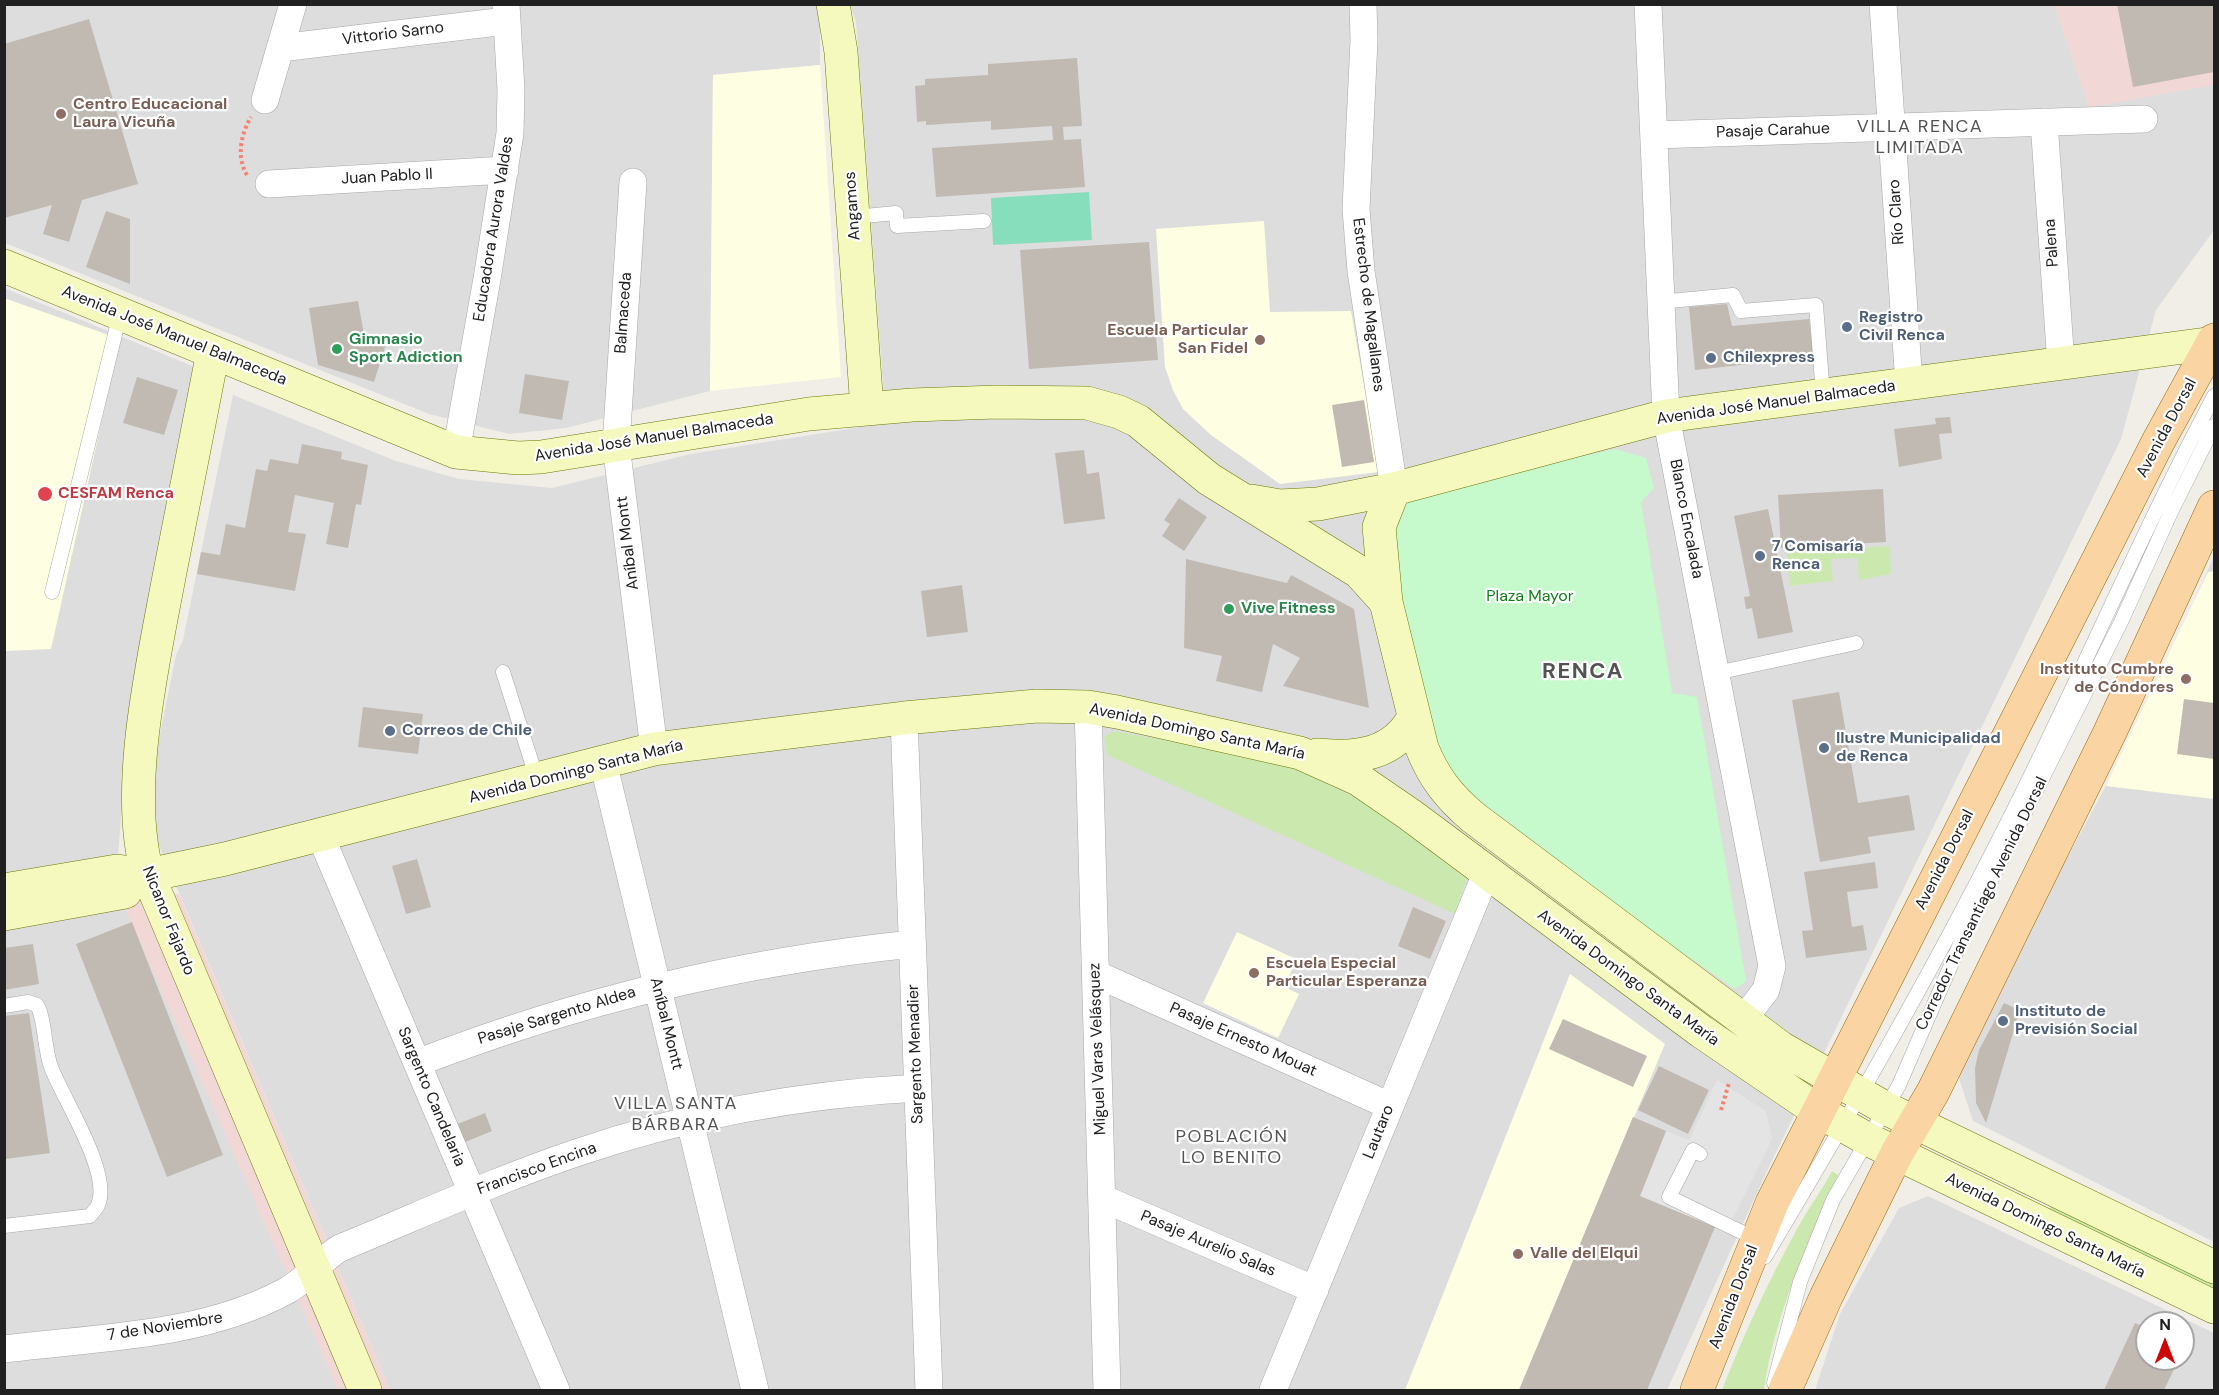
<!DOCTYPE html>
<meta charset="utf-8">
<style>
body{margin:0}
#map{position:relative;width:2219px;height:1395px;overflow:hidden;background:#f1eee7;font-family:"DM Sans",sans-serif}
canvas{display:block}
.frame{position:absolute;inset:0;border:6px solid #202020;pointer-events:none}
.north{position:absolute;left:2135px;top:1311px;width:60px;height:60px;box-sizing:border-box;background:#fff;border:2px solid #a6a6a6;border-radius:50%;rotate:0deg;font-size:16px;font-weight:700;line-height:24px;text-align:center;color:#202020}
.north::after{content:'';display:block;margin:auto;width:21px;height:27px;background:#cd0503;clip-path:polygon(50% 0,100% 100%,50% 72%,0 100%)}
</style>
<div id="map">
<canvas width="2219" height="1395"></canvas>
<div class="frame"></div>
<div class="north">N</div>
</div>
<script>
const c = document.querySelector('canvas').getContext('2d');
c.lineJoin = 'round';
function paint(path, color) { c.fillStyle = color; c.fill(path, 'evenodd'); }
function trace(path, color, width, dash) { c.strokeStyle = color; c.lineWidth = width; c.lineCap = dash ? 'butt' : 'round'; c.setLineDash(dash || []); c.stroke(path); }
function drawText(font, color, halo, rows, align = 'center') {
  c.font = font + ' "DM Sans",sans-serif'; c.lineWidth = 4.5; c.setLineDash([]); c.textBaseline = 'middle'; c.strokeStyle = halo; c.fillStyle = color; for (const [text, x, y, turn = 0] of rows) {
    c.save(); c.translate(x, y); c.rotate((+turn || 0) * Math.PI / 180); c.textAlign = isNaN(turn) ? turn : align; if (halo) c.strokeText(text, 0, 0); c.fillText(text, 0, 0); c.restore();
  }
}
const residential = new Path2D(`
 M 4,5 L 820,5 L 820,65 L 713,75 L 710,391 L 566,428 L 509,434 L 429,414 L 5,243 Z
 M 850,5 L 2214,5 L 2214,230 L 2156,310 L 2121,439 L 1767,1171 L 1667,1390 L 390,1390 L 154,834 L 151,778 L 176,655 L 183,640 L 233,395 L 396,461 L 459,479 L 552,488 L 691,454 L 886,423 L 856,21 Z
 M 4,288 L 202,370 L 127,748 L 118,855 L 339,1390 L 5,1390 Z
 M 2214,556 L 2214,1242 L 1973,1121 L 1958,1075 L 1994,994 L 2143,717 Z
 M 1928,1196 L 2214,1333 L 2214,1390 L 1815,1390 L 1840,1314 L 1899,1208 ZM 2147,1323 L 2183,1323 L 2183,1359 L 2147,1359 Z`);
const commercial = new Path2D(`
 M 2054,5 L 2214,5 L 2214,85 L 2089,107 Z
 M 116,887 L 179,894 L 390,1390 L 338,1390 Z`);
const education = new Path2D(`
 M 820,65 L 841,377 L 710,391 L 713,75 Z
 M 1264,221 L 1270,312 L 1351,311 L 1379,472 L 1280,484 L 1211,435 L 1183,409 L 1173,390 L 1165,367 L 1156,229 Z
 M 4,298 L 120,339 L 51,649 L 5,651 Z
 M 2214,571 L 2214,799 L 2106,786 L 2208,572 Z
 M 1237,932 L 1296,959 L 1285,987 L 1299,994 L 1278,1038 L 1203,1003 Z
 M 1570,974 L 1665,1044 L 1519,1390 L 1405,1390 Z`);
const grass = new Path2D(`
 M 1890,546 L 1891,574 L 1859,580 L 1857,558 L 1831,559 L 1833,581 L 1790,586 L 1787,552 Z
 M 1113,731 L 1313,767 L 1351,783 L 1467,878 L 1455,914 L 1107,755 L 1104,737 Z
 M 1832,1171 L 1838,1175 C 1807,1245 1775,1314 1764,1390 L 1722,1390 C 1743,1336 1768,1282 1796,1231 C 1807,1210 1821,1192 1832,1171 Z
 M 2054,1203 L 2214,1279 L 2214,1294 L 2047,1211 Z`);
const park = new Path2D(`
 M 1615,449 L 1646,458 L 1654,488 L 1641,502 L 1672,693 L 1697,697 L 1746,981 L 1735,989 L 1670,944 L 1439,770 L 1392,549 L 1394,511 L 1406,495 Z`);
const pitch = new Path2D(`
 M 1089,192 L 1092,240 L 993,245 L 991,198 Z`);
const parking = new Path2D(`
 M 1717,1080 L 1766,1111 L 1772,1139 L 1726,1233 L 1640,1196 L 1666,1131 L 1689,1140 Z`);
const building = new Path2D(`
 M 2117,4 L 2214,4 L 2214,72 L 2133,87 Z
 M 89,19 L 138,184 L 82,200 L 69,242 L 43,234 L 52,205 L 4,218 L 4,44 Z
 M 1077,58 L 1082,126 L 1063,127 L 1064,140 L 1081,139 L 1085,187 L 936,197 L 932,148 L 1053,140 L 1052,126 L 991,130 L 991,121 L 926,125 L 926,121 L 917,122 L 915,86 L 925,85 L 925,79 L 988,75 L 988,64 Z
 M 106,211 L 130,219 L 130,284 L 86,267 Z
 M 1149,242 L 1158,360 L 1029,369 L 1020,250 Z
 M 358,301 L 364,334 L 387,341 L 374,382 L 318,365 L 309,308 Z
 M 1727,304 L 1732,326 L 1809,319 L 1813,353 L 1778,357 L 1778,361 L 1695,370 L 1689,307 Z
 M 525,374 L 569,381 L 562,420 L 519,413 Z
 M 137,377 L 178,390 L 164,435 L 123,423 Z
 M 1364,400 L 1374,462 L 1342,467 L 1332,405 Z
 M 1950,417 L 1952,433 L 1939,434 L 1942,459 L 1899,467 L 1894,429 L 1936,424 L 1935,418 Z
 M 302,444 L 342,452 L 341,459 L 368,465 L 361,505 L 356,504 L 348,548 L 326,544 L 334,503 L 295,495 L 288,532 L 306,534 L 295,591 L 197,574 L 201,552 L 220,555 L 226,524 L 245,528 L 256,469 L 267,471 L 270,459 L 298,464 Z
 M 1084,450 L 1087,474 L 1099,472 L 1105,519 L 1064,524 L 1055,453 Z
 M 1883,489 L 1886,542 L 1781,548 L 1778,495 Z
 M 1179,498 L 1207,517 L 1184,551 L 1162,536 L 1170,524 L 1164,520 Z
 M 1768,509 L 1793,632 L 1758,639 L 1752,608 L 1746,609 L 1744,597 L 1750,596 L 1734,516 Z
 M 1186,559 L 1287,583 L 1291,575 L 1354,609 L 1369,708 L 1283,686 L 1300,658 L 1273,644 L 1262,692 L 1216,681 L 1222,656 L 1184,648 Z
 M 962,585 L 968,632 L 927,637 L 921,591 Z
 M 1839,692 L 1858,803 L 1909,795 L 1915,830 L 1868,837 L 1871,853 L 1820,862 L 1792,700 Z
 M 2184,699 L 2214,703 L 2214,759 L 2177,754 Z
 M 363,707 L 423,714 L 418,754 L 358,747 Z
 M 417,859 L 431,907 L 406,914 L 392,866 Z
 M 1875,862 L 1878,888 L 1847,892 L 1852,927 L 1863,925 L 1867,950 L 1806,958 L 1802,931 L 1813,930 L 1804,872 Z
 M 1413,907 L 1446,921 L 1430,959 L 1398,946 Z
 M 132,922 L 223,1155 L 167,1177 L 76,944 Z
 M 33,944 L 39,984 L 4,990 L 4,948 Z
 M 2004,1003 L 2020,1010 L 1986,1123 L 1976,1103 L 1975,1068 L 1979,1050 Z
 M 29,1013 L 50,1153 L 6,1159 L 4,1016 Z
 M 1563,1019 L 1647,1056 L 1633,1087 L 1549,1049 Z
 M 1659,1066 L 1709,1090 L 1688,1134 L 1638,1110 Z
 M 485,1113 L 492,1131 L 463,1143 L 455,1125 Z
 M 1633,1117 L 1666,1131 L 1640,1196 L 1715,1227 L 1647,1390 L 1519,1390 Z
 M 2135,1323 L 2147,1328 L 2147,1359 L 2179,1359 L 2164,1390 L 2104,1390 Z`);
const path = new Path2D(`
 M 247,175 C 236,157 241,134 251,117
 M 1721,1110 L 1729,1083`);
const lane = new Path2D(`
 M 854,217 L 896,213 L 897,226 L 984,221
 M 1659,302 L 1733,295 L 1741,311 L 1816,305 L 1823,395
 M 52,592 L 120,314
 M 503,672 L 537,779
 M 1716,673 L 1856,643
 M 4,1006 L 28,1002 L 37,1005 C 45,1018 44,1048 51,1067 C 63,1099 112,1173 98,1205 C 97,1208 93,1212 90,1216 L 4,1226
 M 1700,1154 L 1693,1150 L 1669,1197 L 1756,1239
 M 1765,1257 C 1857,1103 1946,948 2025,787 C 2089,657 2146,524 2214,396
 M 1774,1383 L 1800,1282 L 1833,1200 L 1899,1085 L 1967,928 L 2121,622 L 2171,512 L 2214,426`);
const street = new Path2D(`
 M 1363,4 L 1364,40 L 1356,209 L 1361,271 L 1394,489
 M 1648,4 L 1666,416 L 1772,966 L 1766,990 L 1743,1020
 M 1883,4 L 1909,384
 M 280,48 L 506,21
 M 265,100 L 293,4
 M 2044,122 L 2061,364
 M 1654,135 L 2144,119
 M 633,182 L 616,445 L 654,749
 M 269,184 L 505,170
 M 456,452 L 487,279 L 510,133 L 511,90 L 506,4
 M 1088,707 L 1107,1390
 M 904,718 L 929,1390
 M 603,762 L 755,1390
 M 321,837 L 556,1390
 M 1096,974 L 1390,1106
 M 417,1063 C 580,1000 739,962 912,944
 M 1102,1198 L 1315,1290
 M 4,1349 C 99,1337 201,1337 286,1291 C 307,1280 320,1260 340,1248 C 418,1216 496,1180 576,1153 C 687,1115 801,1094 918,1088
 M 1273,1390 L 1486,874`);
const secondary = new Path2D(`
 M 833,4 L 841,52 L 867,408
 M 4,266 L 456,452 L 518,458 L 541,457 L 809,414 L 912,405 L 997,402 L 1087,403 L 1119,412 L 1138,421 L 1209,479 L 1359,572 L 1386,602 L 1422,748 C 1434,778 1449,797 1474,818 L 1781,1048 L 1885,1108 L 2214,1267
 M 213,352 C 198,427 184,502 169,577 C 153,663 123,792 148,875 L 365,1390
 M 1251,501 L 1280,506 L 1318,504 L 1394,489 L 1666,416 L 2214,343
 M 1386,602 L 1379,527 L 1394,489
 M 1317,755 C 1357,759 1394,755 1414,717
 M 4,890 L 117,871 L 148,875 L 225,859 L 654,749 L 904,718 L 1037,706 L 1088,707 L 1117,712 L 1300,753 L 1358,779 L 1409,814 L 1702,1032 L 1818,1111 L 1867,1139 L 2214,1307
 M 4,914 L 125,892`);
const primary = new Path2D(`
 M 1697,1390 L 1772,1203 L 2158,442 L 2214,340
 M 1785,1390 L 1826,1297 L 1897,1153 L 1933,1092 L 2110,732 L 2214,507`);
const markers = [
 [61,114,6,"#8d6e63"],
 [1847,327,6,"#5c6f8a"],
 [1260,340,6,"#8d6e63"],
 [337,349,6,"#2e9e5b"],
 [1711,358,6,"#5c6f8a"],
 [45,494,8,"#e0444e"],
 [1760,556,6,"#5c6f8a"],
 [1229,609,6,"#2e9e5b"],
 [2186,679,6,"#8d6e63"],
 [390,731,6,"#5c6f8a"],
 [1824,748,6,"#5c6f8a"],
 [1254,973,6,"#8d6e63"],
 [2003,1021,6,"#5c6f8a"],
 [1518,1254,6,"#8d6e63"]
];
const streetNames = [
 ["Vittorio Sarno",393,34,-7],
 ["Pasaje Carahue",1773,131,-2],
 ["Juan Pablo II",387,177,-3],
 ["Angamos",853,206,-94],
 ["Río Claro",1897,212,-94],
 ["Educadora Aurora Valdes",494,229,-81],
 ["Palena",2052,243,-94],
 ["Estrecho de Magallanes",1368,305,83],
 ["Balmaceda",624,313,-86],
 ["Avenida José Manuel Balmaceda",174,336,22],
 ["Avenida José Manuel Balmaceda",1776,403,-8],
 ["Avenida Dorsal",2167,428,-62],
 ["Avenida José Manuel Balmaceda",654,438,-9],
 ["Blanco Encalada",1686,519,79],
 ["Aníbal Montt",628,543,-97],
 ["Avenida Domingo Santa María",1197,732,12],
 ["Avenida Domingo Santa María",576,772,-14],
 ["Avenida Dorsal",1945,860,-63],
 ["Corredor Transantiago Avenida Dorsal",1982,904,-64],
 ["Nicanor Fajardo",168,921,68],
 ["Avenida Domingo Santa María",1628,978,36],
 ["Pasaje Sargento Aldea",557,1016,-17],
 ["Aníbal Montt",666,1024,76],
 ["Pasaje Ernesto Mouat",1243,1040,24],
 ["Miguel Varas Velásquez",1098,1049,-92],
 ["Sargento Menadier",916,1054,-92],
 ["Sargento Candelaria",431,1097,67],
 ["Lautaro",1379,1132,-68],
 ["Francisco Encina",537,1169,-20],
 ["Avenida Domingo Santa María",2045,1226,26],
 ["Pasaje Aurelio Salas",1208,1244,23],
 ["Avenida Dorsal",1734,1297,-69],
 ["7 de Noviembre",165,1327,-9]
];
const educationNames = [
 ["Centro Educacional",73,105],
 ["Laura Vicuña",73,123],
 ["Escuela Particular",1248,331,"right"],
 ["San Fidel",1248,349,"right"],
 ["Instituto Cumbre",2174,670,"right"],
 ["de Cóndores",2174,688,"right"],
 ["Escuela Especial",1266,964],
 ["Particular Esperanza",1266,982],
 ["Valle del Elqui",1530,1254]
];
const serviceNames = [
 ["Registro",1859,318],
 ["Civil Renca",1859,336],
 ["Chilexpress",1723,358],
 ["7 Comisaría",1772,547],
 ["Renca",1772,565],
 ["Correos de Chile",402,731],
 ["Ilustre Municipalidad",1836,739],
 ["de Renca",1836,757],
 ["Instituto de",2015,1012],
 ["Previsión Social",2015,1030]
];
const leisureNames = [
 ["Gimnasio",349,340],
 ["Sport Adiction",349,358],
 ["Vive Fitness",1241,609]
];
const healthNames = [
 ["CESFAM Renca",58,494]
];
const parkNames = [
 ["Plaza Mayor",1530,597]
];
const neighbourhoodNames = [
 ["VILLA RENCA",1920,127],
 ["LIMITADA",1920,148],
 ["VILLA SANTA",676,1104],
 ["BÁRBARA",676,1125],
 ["POBLACIÓN",1232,1137],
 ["LO BENITO",1232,1158]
];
const districtNames = [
 ["RENCA",1583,672]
];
paint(residential, '#dedddd');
paint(commercial, '#f1d8d7');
paint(education, '#feffe2');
paint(grass, '#cbe9af');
paint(park, '#c6f9cb');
paint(pitch, '#87debd');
paint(parking, '#e4e4e4');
paint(building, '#c1bab3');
trace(lane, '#a7a7a7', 15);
trace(street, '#a7a7a7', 28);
trace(secondary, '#6b7807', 34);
trace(primary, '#9a6903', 34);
trace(path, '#f88071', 4, [3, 3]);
trace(lane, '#fff', 14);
trace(street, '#fff', 27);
trace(secondary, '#f5f9bd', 33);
trace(primary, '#fad5a3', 33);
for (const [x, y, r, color] of markers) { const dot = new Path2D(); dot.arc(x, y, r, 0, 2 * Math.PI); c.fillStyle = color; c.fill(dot); trace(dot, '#fff', 2); }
drawText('16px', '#202020', '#fff', streetNames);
drawText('bold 16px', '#785e54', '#fff', educationNames, 'left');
drawText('bold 16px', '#4e5e75', '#fff', serviceNames, 'left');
drawText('bold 16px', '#27864d', '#fff', leisureNames, 'left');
drawText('bold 16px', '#be3a42', '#fff', healthNames, 'left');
drawText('16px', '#0e7f18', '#fff', parkNames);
c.letterSpacing = '1.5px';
drawText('18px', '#535353', '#fff', neighbourhoodNames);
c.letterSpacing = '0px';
c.letterSpacing = '1.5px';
drawText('bold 22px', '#535353', '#fff', districtNames);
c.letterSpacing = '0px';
</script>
